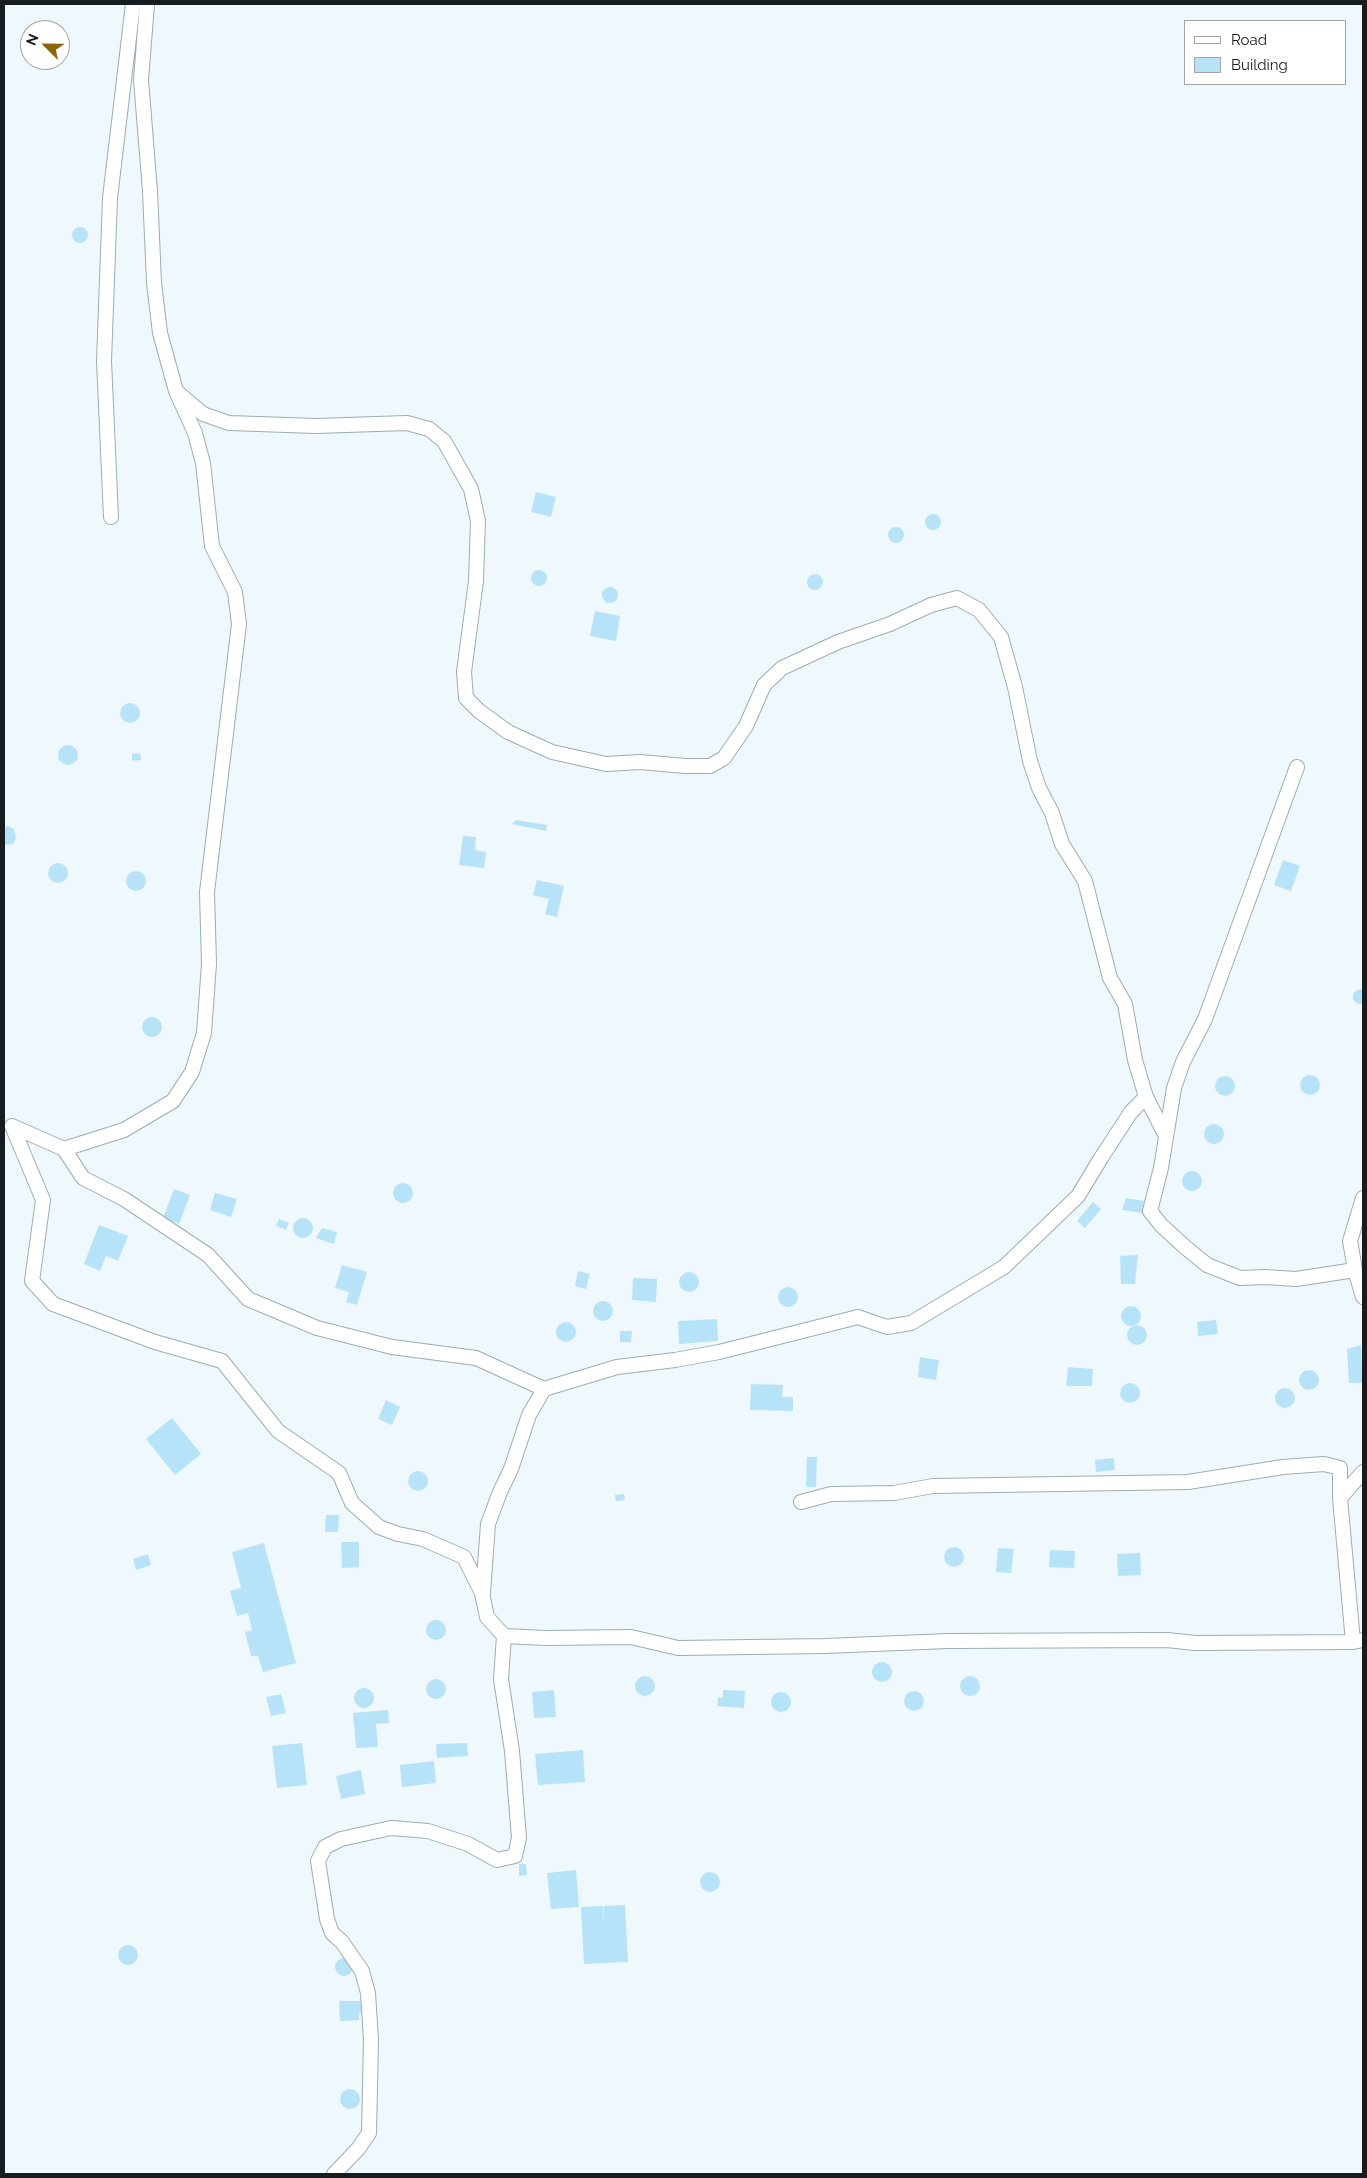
<!DOCTYPE html>
<style>
body{margin:0}
#map{position:relative;width:1367px;height:2178px;overflow:hidden;background:#eef8fd;font-family:Raleway,sans-serif}
canvas{display:block}
.frame{position:absolute;inset:0;border:5px solid #161c1f;pointer-events:none}
.legend{position:absolute;left:1184px;top:20px;width:162px;height:65px;box-sizing:border-box;background:#fff;border:1px solid #a2a4a5;margin:0;padding:6px 9px;list-style:none;font-size:15px;color:#161c1f}
.legend li{display:flex;align-items:center;gap:10px;height:25px}
.legend b{width:25px;border:1px solid #a2a4a5}
.north{position:absolute;left:20px;top:20px;width:50px;height:50px;box-sizing:border-box;background:#fff;border:1px solid #a2a4a5;border-radius:50%;rotate:293deg;font-size:14px;font-weight:700;line-height:20px;text-align:center;color:#161c1f}
.north::after{content:'';display:block;margin:auto;width:18px;height:22px;background:#8a6706;clip-path:polygon(50% 0,100% 100%,50% 72%,0 100%)}
</style>
<div id="map">
<canvas width="1367" height="2178"></canvas>
<div class="frame"></div>
<ul class="legend">
<li><b style="height:6px;background:#fff"></b>Road</li>
<li><b style="height:14px;background:#b7e3f8"></b>Building</li>
</ul>
<div class="north">N</div>
</div>
<script>
const c = document.querySelector('canvas').getContext('2d');
c.lineJoin = 'round';
function paint(path, color) { c.fillStyle = color; c.fill(path, 'evenodd'); }
function trace(path, color, width, dash) { c.strokeStyle = color; c.lineWidth = width; c.lineCap = dash ? 'butt' : 'round'; c.setLineDash(dash || []); c.stroke(path); }
const building = new Path2D(`
 M72 235a8 8 0 1 1 16 0a8 8 0 1 1-16 0Z
 M 536,492 L 556,497 L 551,517 L 531,512 Z
 M925 522a8 8 0 1 1 16 0a8 8 0 1 1-16 0Z
 M888 535a8 8 0 1 1 16 0a8 8 0 1 1-16 0Z
 M531 578a8 8 0 1 1 16 0a8 8 0 1 1-16 0Z
 M807 582a8 8 0 1 1 16 0a8 8 0 1 1-16 0Z
 M602 595a8 8 0 1 1 16 0a8 8 0 1 1-16 0Z
 M 595,611 L 620,616 L 616,641 L 590,636 Z
 M120 713a10 10 0 1 1 20 0a10 10 0 1 1-20 0Z
 M58 755a10 10 0 1 1 20 0a10 10 0 1 1-20 0Z
 M 140,753 L 141,760 L 132,761 L 132,754 Z
 M 516,820 L 547,825 L 546,831 L 512,824 Z
 M 8,826 L 14,829 L 16,838 L 13,844 L 4,845 L 4,827 Z
 M 463,836 L 476,837 L 475,850 L 486,852 L 484,868 L 459,865 Z
 M 1283,860 L 1300,866 L 1291,891 L 1274,885 Z
 M48 873a10 10 0 1 1 20 0a10 10 0 1 1-20 0Z
 M126 881a10 10 0 1 1 20 0a10 10 0 1 1-20 0Z
 M 537,880 L 564,886 L 557,917 L 545,914 L 549,899 L 533,895 Z
 M 1363,989 L 1363,1004 L 1358,1004 L 1353,1000 L 1353,994 L 1357,990 Z
 M142 1027a10 10 0 1 1 20 0a10 10 0 1 1-20 0Z
 M1300 1085a10 10 0 1 1 20 0a10 10 0 1 1-20 0Z
 M1215 1086a10 10 0 1 1 20 0a10 10 0 1 1-20 0Z
 M1204 1134a10 10 0 1 1 20 0a10 10 0 1 1-20 0Z
 M1182 1181a10 10 0 1 1 20 0a10 10 0 1 1-20 0Z
 M393 1193a10 10 0 1 1 20 0a10 10 0 1 1-20 0Z
 M 174,1189 L 190,1195 L 179,1224 L 163,1218 Z
 M 215,1193 L 237,1199 L 231,1217 L 210,1210 Z
 M 1126,1198 L 1144,1201 L 1142,1213 L 1122,1210 Z
 M 1093,1202 L 1101,1209 L 1085,1228 L 1077,1221 Z
 M293 1228a10 10 0 1 1 20 0a10 10 0 1 1-20 0Z
 M 279,1219 L 289,1223 L 286,1230 L 276,1226 Z
 M 99,1225 L 128,1236 L 118,1261 L 106,1256 L 100,1271 L 84,1264 Z
 M 322,1228 L 337,1232 L 334,1244 L 316,1238 Z
 M 1138,1255 L 1135,1284 L 1121,1284 L 1120,1256 Z
 M 342,1265 L 367,1272 L 357,1305 L 346,1302 L 349,1292 L 335,1288 Z
 M 578,1271 L 590,1274 L 586,1289 L 575,1286 Z
 M679 1282a10 10 0 1 1 20 0a10 10 0 1 1-20 0Z
 M 633,1278 L 657,1279 L 656,1302 L 632,1300 Z
 M778 1297a10 10 0 1 1 20 0a10 10 0 1 1-20 0Z
 M593 1311a10 10 0 1 1 20 0a10 10 0 1 1-20 0Z
 M1121 1316a10 10 0 1 1 20 0a10 10 0 1 1-20 0Z
 M 717,1319 L 718,1341 L 679,1344 L 678,1321 Z
 M 1216,1320 L 1218,1334 L 1198,1336 L 1197,1322 Z
 M556 1332a10 10 0 1 1 20 0a10 10 0 1 1-20 0Z
 M1127 1335a10 10 0 1 1 20 0a10 10 0 1 1-20 0Z
 M 620,1331 L 632,1331 L 631,1342 L 620,1342 Z
 M 1361,1345 L 1363,1383 L 1349,1383 L 1347,1349 Z
 M 920,1357 L 939,1360 L 936,1380 L 918,1377 Z
 M 1068,1367 L 1093,1369 L 1092,1386 L 1066,1386 Z
 M1299 1380a10 10 0 1 1 20 0a10 10 0 1 1-20 0Z
 M1120 1393a10 10 0 1 1 20 0a10 10 0 1 1-20 0Z
 M 751,1384 L 783,1385 L 782,1397 L 793,1397 L 793,1411 L 750,1410 Z
 M1275 1398a10 10 0 1 1 20 0a10 10 0 1 1-20 0Z
 M 386,1400 L 400,1407 L 392,1425 L 378,1419 Z
 M 172,1418 L 201,1454 L 175,1475 L 146,1439 Z
 M 807,1457 L 817,1457 L 816,1487 L 806,1487 Z
 M 1114,1458 L 1115,1470 L 1096,1472 L 1095,1460 Z
 M408 1481a10 10 0 1 1 20 0a10 10 0 1 1-20 0Z
 M 624,1494 L 625,1500 L 616,1501 L 615,1495 Z
 M 326,1515 L 339,1515 L 338,1532 L 325,1532 Z
 M 341,1542 L 359,1542 L 359,1567 L 342,1568 Z
 M 264,1543 L 296,1663 L 263,1672 L 258,1656 L 251,1656 L 245,1632 L 252,1630 L 248,1613 L 237,1616 L 230,1591 L 241,1588 L 232,1552 Z
 M944 1557a10 10 0 1 1 20 0a10 10 0 1 1-20 0Z
 M 998,1548 L 1014,1549 L 1011,1573 L 996,1572 Z
 M 1050,1550 L 1075,1551 L 1074,1568 L 1049,1567 Z
 M 1140,1553 L 1141,1575 L 1118,1576 L 1117,1554 Z
 M 148,1554 L 151,1565 L 136,1570 L 133,1559 Z
 M426 1630a10 10 0 1 1 20 0a10 10 0 1 1-20 0Z
 M872 1672a10 10 0 1 1 20 0a10 10 0 1 1-20 0Z
 M960 1686a10 10 0 1 1 20 0a10 10 0 1 1-20 0Z
 M635 1686a10 10 0 1 1 20 0a10 10 0 1 1-20 0Z
 M426 1689a10 10 0 1 1 20 0a10 10 0 1 1-20 0Z
 M354 1698a10 10 0 1 1 20 0a10 10 0 1 1-20 0Z
 M 554,1690 L 556,1717 L 534,1718 L 532,1692 Z
 M 723,1690 L 745,1691 L 744,1708 L 717,1706 L 718,1697 L 723,1698 Z
 M904 1701a10 10 0 1 1 20 0a10 10 0 1 1-20 0Z
 M771 1702a10 10 0 1 1 20 0a10 10 0 1 1-20 0Z
 M 281,1694 L 286,1713 L 271,1716 L 266,1697 Z
 M 388,1710 L 389,1723 L 376,1724 L 378,1747 L 356,1748 L 353,1713 Z
 M 302,1743 L 307,1785 L 277,1788 L 272,1746 Z
 M 467,1743 L 468,1756 L 437,1758 L 436,1744 Z
 M 583,1750 L 585,1782 L 538,1785 L 535,1754 Z
 M 434,1761 L 436,1783 L 402,1787 L 400,1765 Z
 M 361,1770 L 365,1794 L 341,1799 L 336,1776 Z
 M 519,1864 L 526,1864 L 527,1875 L 519,1876 Z
 M 576,1870 L 579,1907 L 551,1909 L 547,1873 Z
 M700 1882a10 10 0 1 1 20 0a10 10 0 1 1-20 0Z
 M 625,1905 L 628,1962 L 584,1964 L 581,1907 L 603,1906 L 604,1924 L 604,1906 Z
 M118 1955a10 10 0 1 1 20 0a10 10 0 1 1-20 0Z
 M335 1967a9 9 0 1 1 18 0a9 9 0 1 1-18 0Z
 M 339,2001 L 366,2001 L 366,2013 L 359,2013 L 359,2020 L 340,2021 Z
 M340 2099a10 10 0 1 1 20 0a10 10 0 1 1-20 0Z`);
const street = new Path2D(`
 M 176,391 L 203,414 L 229,423 L 316,426 L 407,423 L 429,429 L 444,441 L 471,489 L 478,521 L 476,581 L 464,672 L 466,698 L 479,711 L 508,732 L 552,752 L 606,764 L 640,762 L 685,766 L 710,766 L 724,758 L 746,726 L 764,685 L 782,668 L 838,642 L 890,624 L 931,605 L 957,598 L 979,610 L 1001,637 L 1015,687 L 1030,761 L 1039,788 L 1052,813 L 1062,844 L 1085,881 L 1110,978 L 1125,1004 L 1135,1060 L 1146,1097 L 1166,1136
 M 111,517 L 104,361 L 110,198 L 133,4
 M 1297,767 L 1205,1019 L 1183,1062 L 1174,1088 L 1161,1168 L 1150,1211 L 1161,1225 L 1185,1247 L 1207,1265 L 1240,1278 L 1265,1277 L 1296,1279 L 1355,1270 L 1363,1297
 M 12,1126 L 43,1200 L 32,1281 L 53,1304 L 155,1342 L 222,1361 L 278,1431 L 339,1473 L 352,1503 L 379,1527 L 398,1534 L 423,1539 L 464,1557 L 482,1593 L 487,1617 L 504,1636 L 546,1638 L 631,1637 L 678,1648 L 825,1646 L 948,1641 L 1167,1640 L 1195,1643 L 1353,1642 L 1363,1640
 M 12,1126 L 64,1149 L 124,1130 L 173,1101 L 192,1072 L 204,1033 L 209,964 L 207,892 L 239,624 L 235,592 L 212,546 L 203,463 L 195,433 L 176,391 L 160,333 L 154,283 L 150,191 L 141,80 L 147,4
 M 64,1149 L 83,1178 L 124,1199 L 208,1255 L 248,1299 L 317,1328 L 392,1347 L 476,1358 L 544,1389
 M 1355,1270 L 1350,1241 L 1363,1198
 M 1340,1498 L 1363,1472
 M 801,1502 L 831,1494 L 894,1493 L 933,1486 L 1188,1482 L 1283,1467 L 1324,1464 L 1340,1468 L 1340,1498 L 1353,1642
 M 483,1593 L 488,1524 L 500,1492 L 511,1469 L 529,1415 L 544,1389 L 617,1367 L 675,1360 L 719,1352 L 858,1317 L 887,1327 L 911,1323 L 1004,1267 L 1078,1196 L 1101,1158 L 1131,1112 L 1146,1097
 M 334,2174 L 358,2149 L 369,2133 L 371,2040 L 368,1993 L 362,1971 L 342,1942 L 332,1933 L 327,1919 L 318,1861 L 325,1847 L 341,1839 L 391,1828 L 428,1831 L 468,1844 L 497,1860 L 515,1856 L 519,1838 L 512,1751 L 501,1679 L 504,1636`);
paint(building, '#b7e3f8');
trace(street, '#9cadb5', 16);
trace(street, '#fff', 14);
</script>
